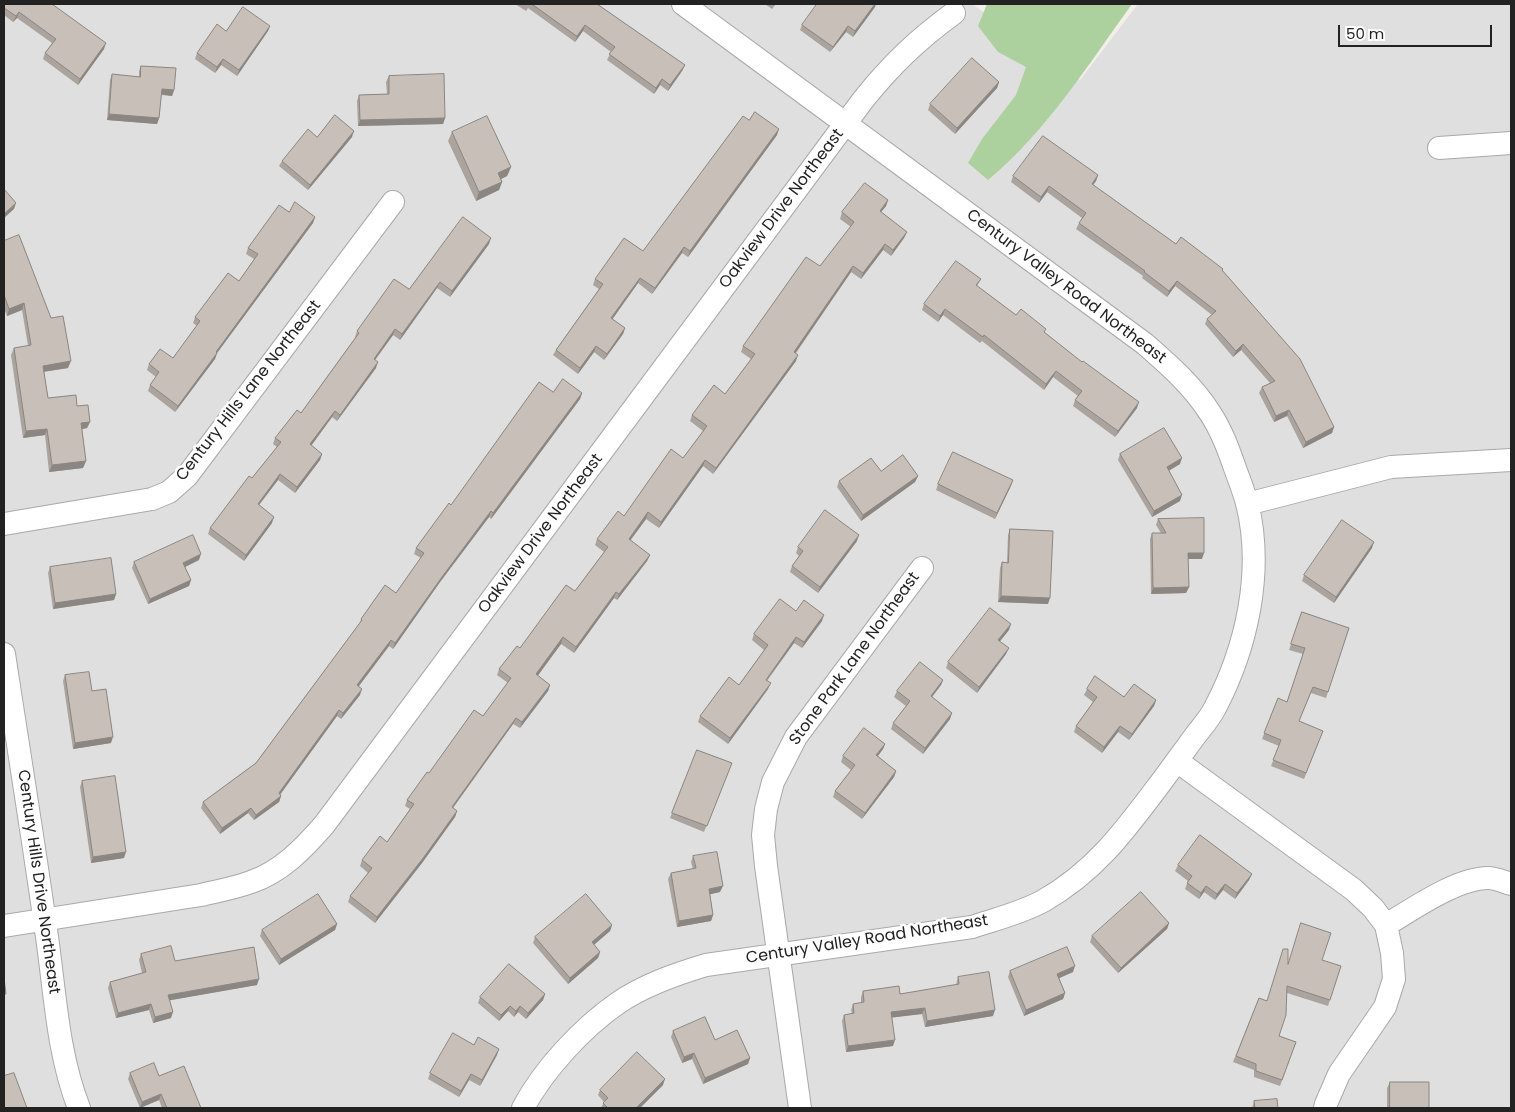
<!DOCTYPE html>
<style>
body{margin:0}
#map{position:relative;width:1515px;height:1112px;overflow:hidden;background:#f2efe9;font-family:Poppins,sans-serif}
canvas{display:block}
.frame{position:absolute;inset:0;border:5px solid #222;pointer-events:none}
.scale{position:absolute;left:1338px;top:25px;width:154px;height:22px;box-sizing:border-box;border:2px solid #222;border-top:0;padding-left:6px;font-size:15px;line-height:18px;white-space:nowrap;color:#222;-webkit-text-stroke:4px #fff;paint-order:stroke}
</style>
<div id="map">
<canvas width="1515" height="1112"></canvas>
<div class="frame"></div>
<div class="scale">50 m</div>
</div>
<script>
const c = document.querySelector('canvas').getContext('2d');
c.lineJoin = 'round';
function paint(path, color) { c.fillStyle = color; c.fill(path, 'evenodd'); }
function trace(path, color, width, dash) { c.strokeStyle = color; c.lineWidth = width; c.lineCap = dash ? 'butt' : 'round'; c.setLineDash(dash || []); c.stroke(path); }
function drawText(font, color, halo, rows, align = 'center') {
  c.font = font + ' Poppins,sans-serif'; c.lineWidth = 5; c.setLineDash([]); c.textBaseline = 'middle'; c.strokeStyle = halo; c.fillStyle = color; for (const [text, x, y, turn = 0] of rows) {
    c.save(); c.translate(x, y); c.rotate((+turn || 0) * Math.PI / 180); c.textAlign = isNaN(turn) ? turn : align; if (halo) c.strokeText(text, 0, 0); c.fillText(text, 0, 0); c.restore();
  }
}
const residential = new Path2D(`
 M 4,4 L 972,4 L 1080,80 L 1138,4 L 1511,4 L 1511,1108 L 4,1108 Z`);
const forest = new Path2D(`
 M 987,4 L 1132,4 C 1088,65 1046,132 988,180 L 968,163 L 982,139 L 1016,95 L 1026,67 L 998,52 L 978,26 Z`);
const minor = new Path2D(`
 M 1439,148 L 1511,143
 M 1247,504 L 1391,467 L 1511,460
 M 4,524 L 152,499 L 169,492 L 187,476 L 393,202
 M 4,654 C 18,746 33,838 46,930 C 55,990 57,1052 79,1108
 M 1177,761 L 1354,890 L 1373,908 L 1386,925 L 1392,953 L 1394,979 L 1385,1007 L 1339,1074 L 1326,1104 L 1325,1108
 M 1386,925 C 1413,909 1457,878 1488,878 C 1496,878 1504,882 1511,884
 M 4,926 L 201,895 C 218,891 235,888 251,882 C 281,872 303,849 324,825 L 863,100 C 891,65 917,40 954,13
 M 523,1108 C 544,1069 582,1028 618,1003 C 644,985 676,974 706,965 L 972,927 C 996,919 1021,913 1043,901 C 1096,871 1126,829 1162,781 C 1173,766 1184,751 1195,736 C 1202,727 1210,718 1215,708 C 1247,647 1264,571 1247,503 C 1244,492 1240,482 1236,471 C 1229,451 1222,431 1210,413 C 1193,386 1169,365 1145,344 L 683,4
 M 800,1108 L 766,866 L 763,835 L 766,809 L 773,782 L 796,737 L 922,568`);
const wall = new Path2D(`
 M 4,4 L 104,49 L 78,85 L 43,59 L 45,53 L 52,43 L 17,18 L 13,22 L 4,15 Z
 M 515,4 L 597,4 L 685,65 L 682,71 L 668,91 L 660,85 L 654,94 L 607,60 L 611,52 L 583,31 L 575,42 L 528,8 L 526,11 Z
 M 765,4 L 776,4 L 772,9 Z
 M 875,7 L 853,37 L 846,32 L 830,52 L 800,30 L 802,25 Z
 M 270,26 L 268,31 L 237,76 L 221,65 L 215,73 L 195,59 L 197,53 L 226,31 Z
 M 141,66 L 174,90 L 172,96 L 161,95 L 159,118 L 157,124 L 107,120 L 110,80 L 112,74 L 139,77 L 139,71 Z
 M 389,76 L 445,118 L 443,124 L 358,126 L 357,101 L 359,95 L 387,94 L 386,82 Z
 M 999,82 L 997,88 L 955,134 L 928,110 L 930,104 Z
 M 749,120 L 777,135 L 688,257 L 682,253 L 652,294 L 638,283 L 612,319 L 625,328 L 623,334 L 604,360 L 594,352 L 578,374 L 553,355 L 556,350 L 599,289 L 593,285 L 595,279 L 643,251 Z
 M 452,132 L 511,167 L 507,176 L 501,179 L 502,182 L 499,190 L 476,201 L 448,141 Z
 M 317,137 L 352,137 L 308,190 L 279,166 L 282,161 Z
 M 1098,175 L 1096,181 L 1093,185 L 1176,244 L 1223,269 L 1222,271 L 1334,427 L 1332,433 L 1303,448 L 1287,416 L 1274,422 L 1259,393 L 1262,387 L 1270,383 L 1241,350 L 1233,357 L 1205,324 L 1207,319 L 1212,315 L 1175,286 L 1167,297 L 1142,278 L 1143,276 L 1076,229 L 1079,223 L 1082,218 L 1047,192 L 1039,203 L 1011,182 L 1013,176 Z
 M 888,200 L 886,206 L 881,212 L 907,232 L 904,238 L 891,256 L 883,250 L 861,279 L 851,272 L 796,353 L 796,361 L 713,474 L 703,466 L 659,528 L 646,519 L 630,540 L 650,555 L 647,561 L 617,600 L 614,598 L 574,653 L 561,644 L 537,675 L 550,685 L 548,691 L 520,728 L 513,724 L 453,808 L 457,811 L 455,817 L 422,863 L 375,923 L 348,902 L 350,896 L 368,873 L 360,866 L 362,860 L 387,842 L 410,809 L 405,806 L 407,800 L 429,773 L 483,716 L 508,683 L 497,675 L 499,669 L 575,591 L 604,552 L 595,545 L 597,539 L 624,516 L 683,458 L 703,431 L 690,421 L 692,415 L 725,394 L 751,359 L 741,352 L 743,346 L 820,266 L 851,227 L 840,219 L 842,212 Z
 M 289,212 L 315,217 L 313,223 L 217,353 L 215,359 L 175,412 L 148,391 L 150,385 L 156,377 L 147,370 L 149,364 L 173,358 L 197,326 L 193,323 L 195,317 L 239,281 L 254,259 L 246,254 L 248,248 Z
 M 4,241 L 68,368 L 44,372 L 48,398 L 77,406 L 90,422 L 87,428 L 82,429 L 86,461 L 83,468 L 49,472 L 45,435 L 23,438 L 11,355 L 14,348 L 28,346 L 22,310 L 7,316 L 4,308 Z
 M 489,244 L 450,297 L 437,288 L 400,340 L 393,335 L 375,360 L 376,368 L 337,421 L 332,417 L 311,446 L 322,454 L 320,460 L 295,493 L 278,480 L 259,505 L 272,523 L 244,561 L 208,534 L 210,528 L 252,478 L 277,447 L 273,444 L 275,438 L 301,413 L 355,338 L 355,337 L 357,331 L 409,289 Z
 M 981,279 L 977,286 L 1016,315 L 1045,333 L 1137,408 L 1115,437 L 1073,406 L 1075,400 L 1078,396 L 1053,377 L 1044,390 L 982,341 L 980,343 L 943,315 L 938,322 L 922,310 L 924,304 Z
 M 553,392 L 582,393 L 580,399 L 491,519 L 489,517 L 440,582 L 393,649 L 389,646 L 359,686 L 360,695 L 341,719 L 337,716 L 280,794 L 281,796 L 279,802 L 254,820 L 248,813 L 220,834 L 201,808 L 203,802 L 256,763 L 360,623 L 361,619 L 396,593 L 421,558 L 414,554 L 416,548 L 451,505 Z
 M 1120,454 L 1180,464 L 1169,471 L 1180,501 L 1152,517 L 1118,460 Z
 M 918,476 L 915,482 L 861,521 L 837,487 L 839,481 Z
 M 1013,480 L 995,519 L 936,490 L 938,484 Z
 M 1158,519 L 1202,559 L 1188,559 L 1189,587 L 1186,593 L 1151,594 L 1150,539 L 1152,533 L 1161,533 L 1156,525 Z
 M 1010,529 L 1048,604 L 998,602 L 1000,568 L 1002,562 L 1007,562 L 1008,535 Z
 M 857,541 L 818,593 L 790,572 L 792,566 L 799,556 L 796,553 L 798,547 Z
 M 1372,548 L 1334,603 L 1302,581 L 1304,575 Z
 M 199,560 L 185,567 L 191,580 L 189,586 L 148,604 L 132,568 L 134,562 Z
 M 50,567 L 116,594 L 114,600 L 53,609 L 48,573 Z
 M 796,611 L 822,621 L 802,648 L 794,643 L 767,681 L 768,689 L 728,744 L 698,722 L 700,716 L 739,685 L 764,650 L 752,640 L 754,634 Z
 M 1302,612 L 1349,628 L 1326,698 L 1311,693 L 1299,721 L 1323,731 L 1304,779 L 1271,766 L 1279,746 L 1262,739 L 1278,698 L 1287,702 L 1303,654 L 1289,650 Z
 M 1009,630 L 1000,641 L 1006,654 L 977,693 L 946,668 L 948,662 Z
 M 65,675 L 92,691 L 111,743 L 73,749 L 63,681 Z
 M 943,680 L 941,685 L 932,697 L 950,719 L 923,754 L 891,729 L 893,723 L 906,706 L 894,697 L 897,691 Z
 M 1087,689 L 1124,697 L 1156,700 L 1154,706 L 1129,740 L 1118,732 L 1102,753 L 1074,732 L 1076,726 L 1093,702 L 1084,695 Z
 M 885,744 L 883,749 L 878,756 L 896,771 L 894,777 L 862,819 L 833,797 L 835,791 L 851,770 L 841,762 L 843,756 Z
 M 697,750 L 732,763 L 704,832 L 670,818 Z
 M 82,781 L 124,858 L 91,863 L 80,787 Z
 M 693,856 L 720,892 L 710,894 L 713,915 L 711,921 L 677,927 L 668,879 L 671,873 L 693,869 L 691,862 Z
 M 1178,865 L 1252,874 L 1249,880 L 1235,899 L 1223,890 L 1215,900 L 1204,892 L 1199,899 L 1185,889 L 1188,881 L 1175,871 Z
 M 1169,923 L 1167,929 L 1118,973 L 1090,942 L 1092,936 Z
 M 337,924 L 335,930 L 279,965 L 260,936 L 262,930 Z
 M 612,925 L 610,931 L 594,945 L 600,952 L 598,958 L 568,984 L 533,943 L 535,937 Z
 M 141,954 L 257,985 L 170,1000 L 171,1018 L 153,1023 L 149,1010 L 116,1018 L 108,988 L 110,982 L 142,973 L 139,960 Z
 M 1322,960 L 1341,966 L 1328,1006 L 1287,993 L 1279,1036 L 1296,1042 L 1280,1086 L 1254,1077 L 1254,1070 L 1233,1062 L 1259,998 L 1267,1001 L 1288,963 Z
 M 1010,971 L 1073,972 L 1059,978 L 1065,993 L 1063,999 L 1024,1016 L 1008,977 Z
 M 958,977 L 993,1016 L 925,1027 L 922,1014 L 892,1017 L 893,1046 L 846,1052 L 842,1021 L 844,1015 L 852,1014 L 851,1010 L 853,1004 L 861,1003 L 861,997 L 863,991 L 900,994 L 956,985 Z
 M 545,994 L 543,1000 L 526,1019 L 518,1012 L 514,1017 L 508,1011 L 499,1021 L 478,1003 L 480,997 Z
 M 673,1031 L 715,1040 L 750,1058 L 748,1064 L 703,1084 L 692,1059 L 682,1063 L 671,1037 Z
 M 474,1045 L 497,1055 L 480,1086 L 469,1080 L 459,1097 L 428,1079 L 430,1073 Z
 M 130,1073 L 201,1108 L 162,1108 L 159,1100 L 140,1108 L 128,1079 Z
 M 1390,1082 L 1429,1108 L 1387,1108 L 1387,1088 Z
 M 663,1085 L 640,1108 L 601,1108 L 604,1102 L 598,1095 L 600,1090 Z
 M 1254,1101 L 1278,1108 L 1252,1108 Z`);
const shadedWall = new Path2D(`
 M 875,4 L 876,4 L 875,7 L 853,37 L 855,31 Z
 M 19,12 L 17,18 L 13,22 L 16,16 Z
 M 585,25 L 583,31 L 575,42 L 577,36 Z
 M 270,26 L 268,31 L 237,76 L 239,70 Z
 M 848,26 L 846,32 L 830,52 L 833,47 Z
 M 106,43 L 104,49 L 78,85 L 80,79 Z
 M 223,59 L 221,65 L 215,73 L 217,67 Z
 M 685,65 L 682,71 L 668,91 L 670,85 Z
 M 662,79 L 660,85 L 654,94 L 656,88 Z
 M 999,82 L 997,88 L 955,134 L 957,128 Z
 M 162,89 L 174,90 L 172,96 L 160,94 Z
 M 109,114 L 159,118 L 157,124 L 107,120 Z
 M 445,118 L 443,124 L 358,126 L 360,120 Z
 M 779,129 L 777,135 L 688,257 L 690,251 Z
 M 354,131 L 352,137 L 308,190 L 310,185 Z
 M 511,167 L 507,176 L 495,182 L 498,173 Z
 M 1098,175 L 1096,181 L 1089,190 L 1092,184 Z
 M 502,182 L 499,190 L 476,201 L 479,192 Z
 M 1049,186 L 1047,192 L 1039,203 L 1041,197 Z
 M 888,200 L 886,206 L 877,217 L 880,211 Z
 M 16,203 L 14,209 L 4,218 L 4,214 Z
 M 315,217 L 313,223 L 217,353 L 215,359 L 175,412 L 178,406 L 216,352 Z
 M 907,232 L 904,238 L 891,256 L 893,250 Z
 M 491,238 L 489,244 L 450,297 L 452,291 Z
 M 885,244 L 883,250 L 861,279 L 863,273 Z
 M 684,247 L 682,253 L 652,294 L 655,288 Z
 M 853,266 L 851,272 L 792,358 L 794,352 Z
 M 640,278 L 638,283 L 609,324 L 611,318 Z
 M 1177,281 L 1175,286 L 1167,297 L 1169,291 Z
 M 440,282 L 437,288 L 400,340 L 402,334 Z
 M 24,303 L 22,310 L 7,316 L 9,309 Z
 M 945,309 L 943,315 L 938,322 L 940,316 Z
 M 625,328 L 623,334 L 604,360 L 607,354 Z
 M 395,329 L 393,335 L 372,364 L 374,359 Z
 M 1243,344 L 1241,350 L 1233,357 L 1236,351 Z
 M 596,346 L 594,352 L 578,374 L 580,368 Z
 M 798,355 L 796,361 L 713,474 L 716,468 Z
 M 71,361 L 68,368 L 41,372 L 43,366 Z
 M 378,362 L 376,368 L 337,421 L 340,415 Z
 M 1056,371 L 1053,377 L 1044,390 L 1046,384 Z
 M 582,393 L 580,399 L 491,519 L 493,513 Z
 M 1139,402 L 1137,408 L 1115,437 L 1118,431 Z
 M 1289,410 L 1287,416 L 1274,422 L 1276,416 Z
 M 335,411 L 332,417 L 308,450 L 310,444 Z
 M 90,422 L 87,428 L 79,430 L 81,423 Z
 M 1334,427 L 1332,433 L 1303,448 L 1306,442 Z
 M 47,429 L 45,435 L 23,438 L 26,431 Z
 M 322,454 L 320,460 L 295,493 L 297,487 Z
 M 1182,458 L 1180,464 L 1164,473 L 1167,467 Z
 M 705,460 L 703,466 L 659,528 L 661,522 Z
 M 86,461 L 83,468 L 49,472 L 52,465 Z
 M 280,474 L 278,480 L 255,510 L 258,504 Z
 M 918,476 L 915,482 L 861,521 L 863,515 Z
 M 1013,480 L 1011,486 L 995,519 L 997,513 Z
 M 1182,495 L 1180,501 L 1152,517 L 1154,511 Z
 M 491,511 L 489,517 L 440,582 L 393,649 L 395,643 L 442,577 Z
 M 648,512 L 646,519 L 627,545 L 629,539 Z
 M 274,517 L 272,523 L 244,561 L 246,555 Z
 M 859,535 L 857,541 L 818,593 L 820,587 Z
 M 1374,542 L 1372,548 L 1334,603 L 1336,597 Z
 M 1188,553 L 1204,553 L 1202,559 L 1186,559 Z
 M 201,554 L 199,560 L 181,569 L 183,563 Z
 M 650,555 L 647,561 L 617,600 L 619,594 Z
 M 191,580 L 189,586 L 148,604 L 150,599 Z
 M 1189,587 L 1186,593 L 1151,594 L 1153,588 Z
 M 616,592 L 614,598 L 574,653 L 576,647 Z
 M 116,594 L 114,600 L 53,609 L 55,603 Z
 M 1001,596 L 1050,598 L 1048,604 L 998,602 Z
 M 824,615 L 822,621 L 802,648 L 804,642 Z
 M 1011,624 L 1009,630 L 996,646 L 998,640 Z
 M 563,637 L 561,644 L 534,681 L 536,674 Z
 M 796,637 L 794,643 L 763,685 L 766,680 Z
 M 391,640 L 389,646 L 355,691 L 357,685 Z
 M 1009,648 L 1006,654 L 977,693 L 979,687 Z
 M 943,680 L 941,685 L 928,702 L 931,696 Z
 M 771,683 L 768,689 L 728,744 L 730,738 Z
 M 550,685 L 548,691 L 520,728 L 522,722 Z
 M 362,689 L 360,695 L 341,719 L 343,713 Z
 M 1156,700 L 1154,706 L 1129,740 L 1132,734 Z
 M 339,710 L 337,716 L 277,799 L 279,793 Z
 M 952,713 L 950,719 L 923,754 L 925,748 Z
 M 516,718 L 513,724 L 449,813 L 452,807 Z
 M 1120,726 L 1118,732 L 1102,753 L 1104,747 Z
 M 113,737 L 111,743 L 73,749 L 75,743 Z
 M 885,744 L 883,749 L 874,761 L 876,755 Z
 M 896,771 L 894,777 L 862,819 L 865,813 Z
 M 281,796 L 279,802 L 254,820 L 256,815 Z
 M 251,808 L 248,813 L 220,834 L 222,828 Z
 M 457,811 L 455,817 L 422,863 L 375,923 L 377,917 Z
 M 126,852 L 124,858 L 91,863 L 93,857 Z
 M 1252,874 L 1249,880 L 1235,899 L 1237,893 Z
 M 1225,884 L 1223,890 L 1215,900 L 1217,894 Z
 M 723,886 L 720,892 L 707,895 L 709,889 Z
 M 1206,886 L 1204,892 L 1199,899 L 1201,893 Z
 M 713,915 L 711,921 L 677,927 L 679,921 Z
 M 1169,923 L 1167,929 L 1118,973 L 1121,968 Z
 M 337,924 L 335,930 L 279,965 L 281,959 Z
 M 612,925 L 610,931 L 590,948 L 592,942 Z
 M 600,952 L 598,958 L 568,984 L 570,978 Z
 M 1075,966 L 1073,972 L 1055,980 L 1057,974 Z
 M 259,979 L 257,985 L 166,1001 L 168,995 Z
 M 1065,993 L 1063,999 L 1024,1016 L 1026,1010 Z
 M 545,994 L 543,1000 L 526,1019 L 528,1013 Z
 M 151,1004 L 149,1010 L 116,1018 L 118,1013 Z
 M 510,1006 L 508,1011 L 499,1021 L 501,1015 Z
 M 520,1006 L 518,1012 L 514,1017 L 516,1011 Z
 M 925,1008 L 922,1014 L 889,1018 L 891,1012 Z
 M 995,1010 L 993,1016 L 925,1027 L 927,1021 Z
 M 173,1012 L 171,1018 L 153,1023 L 155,1017 Z
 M 895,1040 L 893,1046 L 846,1052 L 848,1046 Z
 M 499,1049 L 497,1055 L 480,1086 L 482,1080 Z
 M 694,1053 L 692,1059 L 682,1063 L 684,1057 Z
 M 750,1058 L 748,1064 L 703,1084 L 705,1078 Z
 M 471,1074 L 469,1080 L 459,1097 L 461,1091 Z
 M 665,1079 L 663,1085 L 640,1108 L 636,1108 Z
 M 161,1094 L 159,1100 L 140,1108 L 142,1102 Z`);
const building = new Path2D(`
 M 4,4 L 52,4 L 106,43 L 80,79 L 45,53 L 56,39 L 19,12 L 16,16 L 4,8 Z
 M 532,4 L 597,4 L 685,65 L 670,85 L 662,79 L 656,88 L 609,54 L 615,47 L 585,25 L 577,36 Z
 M 817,4 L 875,4 L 855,31 L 848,26 L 833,47 L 802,25 Z
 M 243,7 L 270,26 L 239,70 L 223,59 L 217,67 L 197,53 L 217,24 L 226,31 Z
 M 972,58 L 999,82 L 957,128 L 930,104 Z
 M 141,66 L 176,68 L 174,90 L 162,89 L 159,118 L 109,114 L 112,74 L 140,77 Z
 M 444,74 L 445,118 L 360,120 L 359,95 L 389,94 L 389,76 Z
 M 755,112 L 779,129 L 690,251 L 684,247 L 655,288 L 640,278 L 611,318 L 625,328 L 607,354 L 596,346 L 580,368 L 556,350 L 603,284 L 595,279 L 624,238 L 643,251 L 743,116 L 749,120 Z
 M 335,115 L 354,131 L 310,185 L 282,161 L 308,129 L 317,137 Z
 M 487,116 L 511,167 L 498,173 L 502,182 L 479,192 L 452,132 Z
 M 1043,136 L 1098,175 L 1092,184 L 1176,244 L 1181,237 L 1223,269 L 1222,270 L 1300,359 L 1334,427 L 1306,442 L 1289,410 L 1276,416 L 1262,387 L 1275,381 L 1243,344 L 1236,351 L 1207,319 L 1216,311 L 1177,281 L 1169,291 L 1144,272 L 1145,271 L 1079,223 L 1086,213 L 1049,186 L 1041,197 L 1013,176 Z
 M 865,183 L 888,200 L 880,211 L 907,232 L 893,250 L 885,244 L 863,273 L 853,266 L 794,352 L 798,355 L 716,468 L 705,460 L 661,522 L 648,512 L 629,539 L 650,555 L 619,594 L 616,592 L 576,647 L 563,637 L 536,674 L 550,685 L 522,722 L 516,718 L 452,807 L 457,811 L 424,857 L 377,917 L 350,896 L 372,868 L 362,860 L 380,836 L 387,842 L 414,804 L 407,800 L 427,772 L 429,773 L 474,710 L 483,716 L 511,678 L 499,669 L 517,646 L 520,648 L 566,585 L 575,591 L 608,547 L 597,539 L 618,511 L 624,516 L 671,449 L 683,458 L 707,426 L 692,415 L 714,385 L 725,394 L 755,354 L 743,346 L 806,257 L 820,266 L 854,222 L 842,212 Z
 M 4,189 L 16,203 L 4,214 Z
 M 295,202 L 315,217 L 216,352 L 217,353 L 178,406 L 150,385 L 159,372 L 149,364 L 160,349 L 173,358 L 200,321 L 195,317 L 228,273 L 239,281 L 258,254 L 248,248 L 279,205 L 289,212 Z
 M 463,217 L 491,238 L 452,291 L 440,282 L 402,334 L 395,329 L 374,359 L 378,362 L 340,415 L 335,411 L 310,444 L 322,454 L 297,487 L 280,474 L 258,504 L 274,517 L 246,555 L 210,528 L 249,476 L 252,478 L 281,442 L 275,438 L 297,410 L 301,413 L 359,333 L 357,331 L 394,279 L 409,289 Z
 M 19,235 L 51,318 L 63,316 L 71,361 L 43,366 L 48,398 L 76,395 L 77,406 L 88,405 L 90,422 L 81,423 L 86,461 L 52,465 L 47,429 L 26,431 L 14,348 L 31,345 L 24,303 L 9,309 L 4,295 L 4,241 Z
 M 956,261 L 981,279 L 976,285 L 1016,315 L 1021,309 L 1046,329 L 1044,332 L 1082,362 L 1083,361 L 1139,402 L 1118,431 L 1075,400 L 1082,391 L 1056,371 L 1046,384 L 984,335 L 983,337 L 945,309 L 940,316 L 924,304 Z
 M 563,379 L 582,393 L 493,513 L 491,511 L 442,577 L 395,643 L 391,640 L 357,685 L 362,689 L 343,713 L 339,710 L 279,793 L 281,796 L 256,815 L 251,808 L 222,828 L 203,802 L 256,763 L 362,620 L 361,619 L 385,585 L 396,593 L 424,553 L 416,548 L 449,503 L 451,505 L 539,382 L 553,392 Z
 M 1164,428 L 1182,458 L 1167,467 L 1182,495 L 1154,511 L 1120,454 Z
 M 953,452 L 1013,480 L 997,513 L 938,484 Z
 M 903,455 L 918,476 L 863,515 L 839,481 L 871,458 L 881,471 Z
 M 825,510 L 859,535 L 820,587 L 792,566 L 803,551 L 798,547 Z
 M 1204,518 L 1204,553 L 1188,553 L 1189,587 L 1153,588 L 1152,533 L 1166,533 L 1158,519 Z
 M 1342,520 L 1374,542 L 1336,597 L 1304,575 Z
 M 1010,529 L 1053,531 L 1050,598 L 1001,596 L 1002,562 L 1008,563 Z
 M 193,535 L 201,554 L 183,563 L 191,580 L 150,599 L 134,562 Z
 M 111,558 L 116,594 L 55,603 L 50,567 Z
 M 780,599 L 796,611 L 804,600 L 824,615 L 804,642 L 796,637 L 766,680 L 771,683 L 730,738 L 700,716 L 729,677 L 739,685 L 768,645 L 754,634 Z
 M 990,608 L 1011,624 L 998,640 L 1009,648 L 979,687 L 948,662 Z
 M 1302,612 L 1349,628 L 1328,692 L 1313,687 L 1299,721 L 1323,731 L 1306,773 L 1273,760 L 1281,740 L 1264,733 L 1278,698 L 1287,702 L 1305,648 L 1291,644 Z
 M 920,662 L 943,680 L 931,696 L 952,713 L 925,748 L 893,723 L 910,701 L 897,691 Z
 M 89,672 L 92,691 L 106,689 L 113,737 L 75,743 L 65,675 Z
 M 1095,676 L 1124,697 L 1134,684 L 1156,700 L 1132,734 L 1120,726 L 1104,747 L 1076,726 L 1097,697 L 1087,689 Z
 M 864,728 L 885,744 L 876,755 L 896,771 L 865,813 L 835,791 L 855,765 L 843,756 Z
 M 697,750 L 732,763 L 707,826 L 672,813 Z
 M 115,776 L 126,852 L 93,857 L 82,781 Z
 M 1200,835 L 1252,874 L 1237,893 L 1225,884 L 1217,894 L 1206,886 L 1201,893 L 1187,883 L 1192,876 L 1178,865 Z
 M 717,852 L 723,886 L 709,889 L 713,915 L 679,921 L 671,873 L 696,868 L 693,856 Z
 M 1141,892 L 1169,923 L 1121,968 L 1092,936 Z
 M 318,894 L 337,924 L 281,959 L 262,930 Z
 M 586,894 L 612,925 L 592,942 L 600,952 L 570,978 L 535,937 Z
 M 1301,923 L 1331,933 L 1322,960 L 1341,966 L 1330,1000 L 1287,986 L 1286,1015 L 1279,1036 L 1296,1042 L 1282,1080 L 1256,1071 L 1256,1064 L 1236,1056 L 1259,998 L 1267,1001 L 1283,949 L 1288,949 L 1288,964 Z
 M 171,946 L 175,961 L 254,947 L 259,979 L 168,995 L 173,1012 L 155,1017 L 151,1004 L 118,1013 L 110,982 L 146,972 L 141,954 Z
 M 1067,947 L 1075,966 L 1057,974 L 1065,993 L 1026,1010 L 1010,971 Z
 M 509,964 L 545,994 L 528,1013 L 520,1006 L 516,1011 L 510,1006 L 501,1015 L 480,997 Z
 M 989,972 L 995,1010 L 927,1021 L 925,1008 L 891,1012 L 895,1040 L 848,1046 L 844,1015 L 854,1013 L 853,1004 L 864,1002 L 863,991 L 899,986 L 900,994 L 959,984 L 958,977 Z
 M 4,978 L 6,994 L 4,994 Z
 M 705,1017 L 715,1040 L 737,1030 L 750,1058 L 705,1078 L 694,1053 L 684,1057 L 673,1031 Z
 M 453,1033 L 474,1045 L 478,1037 L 499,1049 L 482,1080 L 471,1074 L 461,1091 L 430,1073 Z
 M 637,1052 L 665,1079 L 636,1108 L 608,1108 L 603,1103 L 608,1098 L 600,1090 Z
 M 154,1063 L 159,1076 L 184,1066 L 201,1108 L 167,1108 L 161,1094 L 142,1102 L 130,1073 Z
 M 14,1073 L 27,1108 L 4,1108 L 4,1076 Z
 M 1390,1082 L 1429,1082 L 1429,1108 L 1390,1108 Z
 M 1277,1099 L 1278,1108 L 1255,1108 L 1254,1101 Z`);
const streetNames = [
 ["Oakview Drive Northeast",782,209,-53],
 ["Century Valley Road Northeast",1066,287,37],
 ["Century Hills Lane Northeast",249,391,-52],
 ["Oakview Drive Northeast",541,534,-53],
 ["Stone Park Lane Northeast",855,659,-54],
 ["Century Hills Drive Northeast",38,882,82],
 ["Century Valley Road Northeast",867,940,-9]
];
paint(residential, '#e0dfdf');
paint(forest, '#add19e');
trace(minor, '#a9a9a9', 24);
trace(minor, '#fff', 22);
paint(wall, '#aba49e');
paint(shadedWall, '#8b8681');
paint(building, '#c7bfb8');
trace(building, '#8b8681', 1);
drawText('16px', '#222', '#fff', streetNames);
</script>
